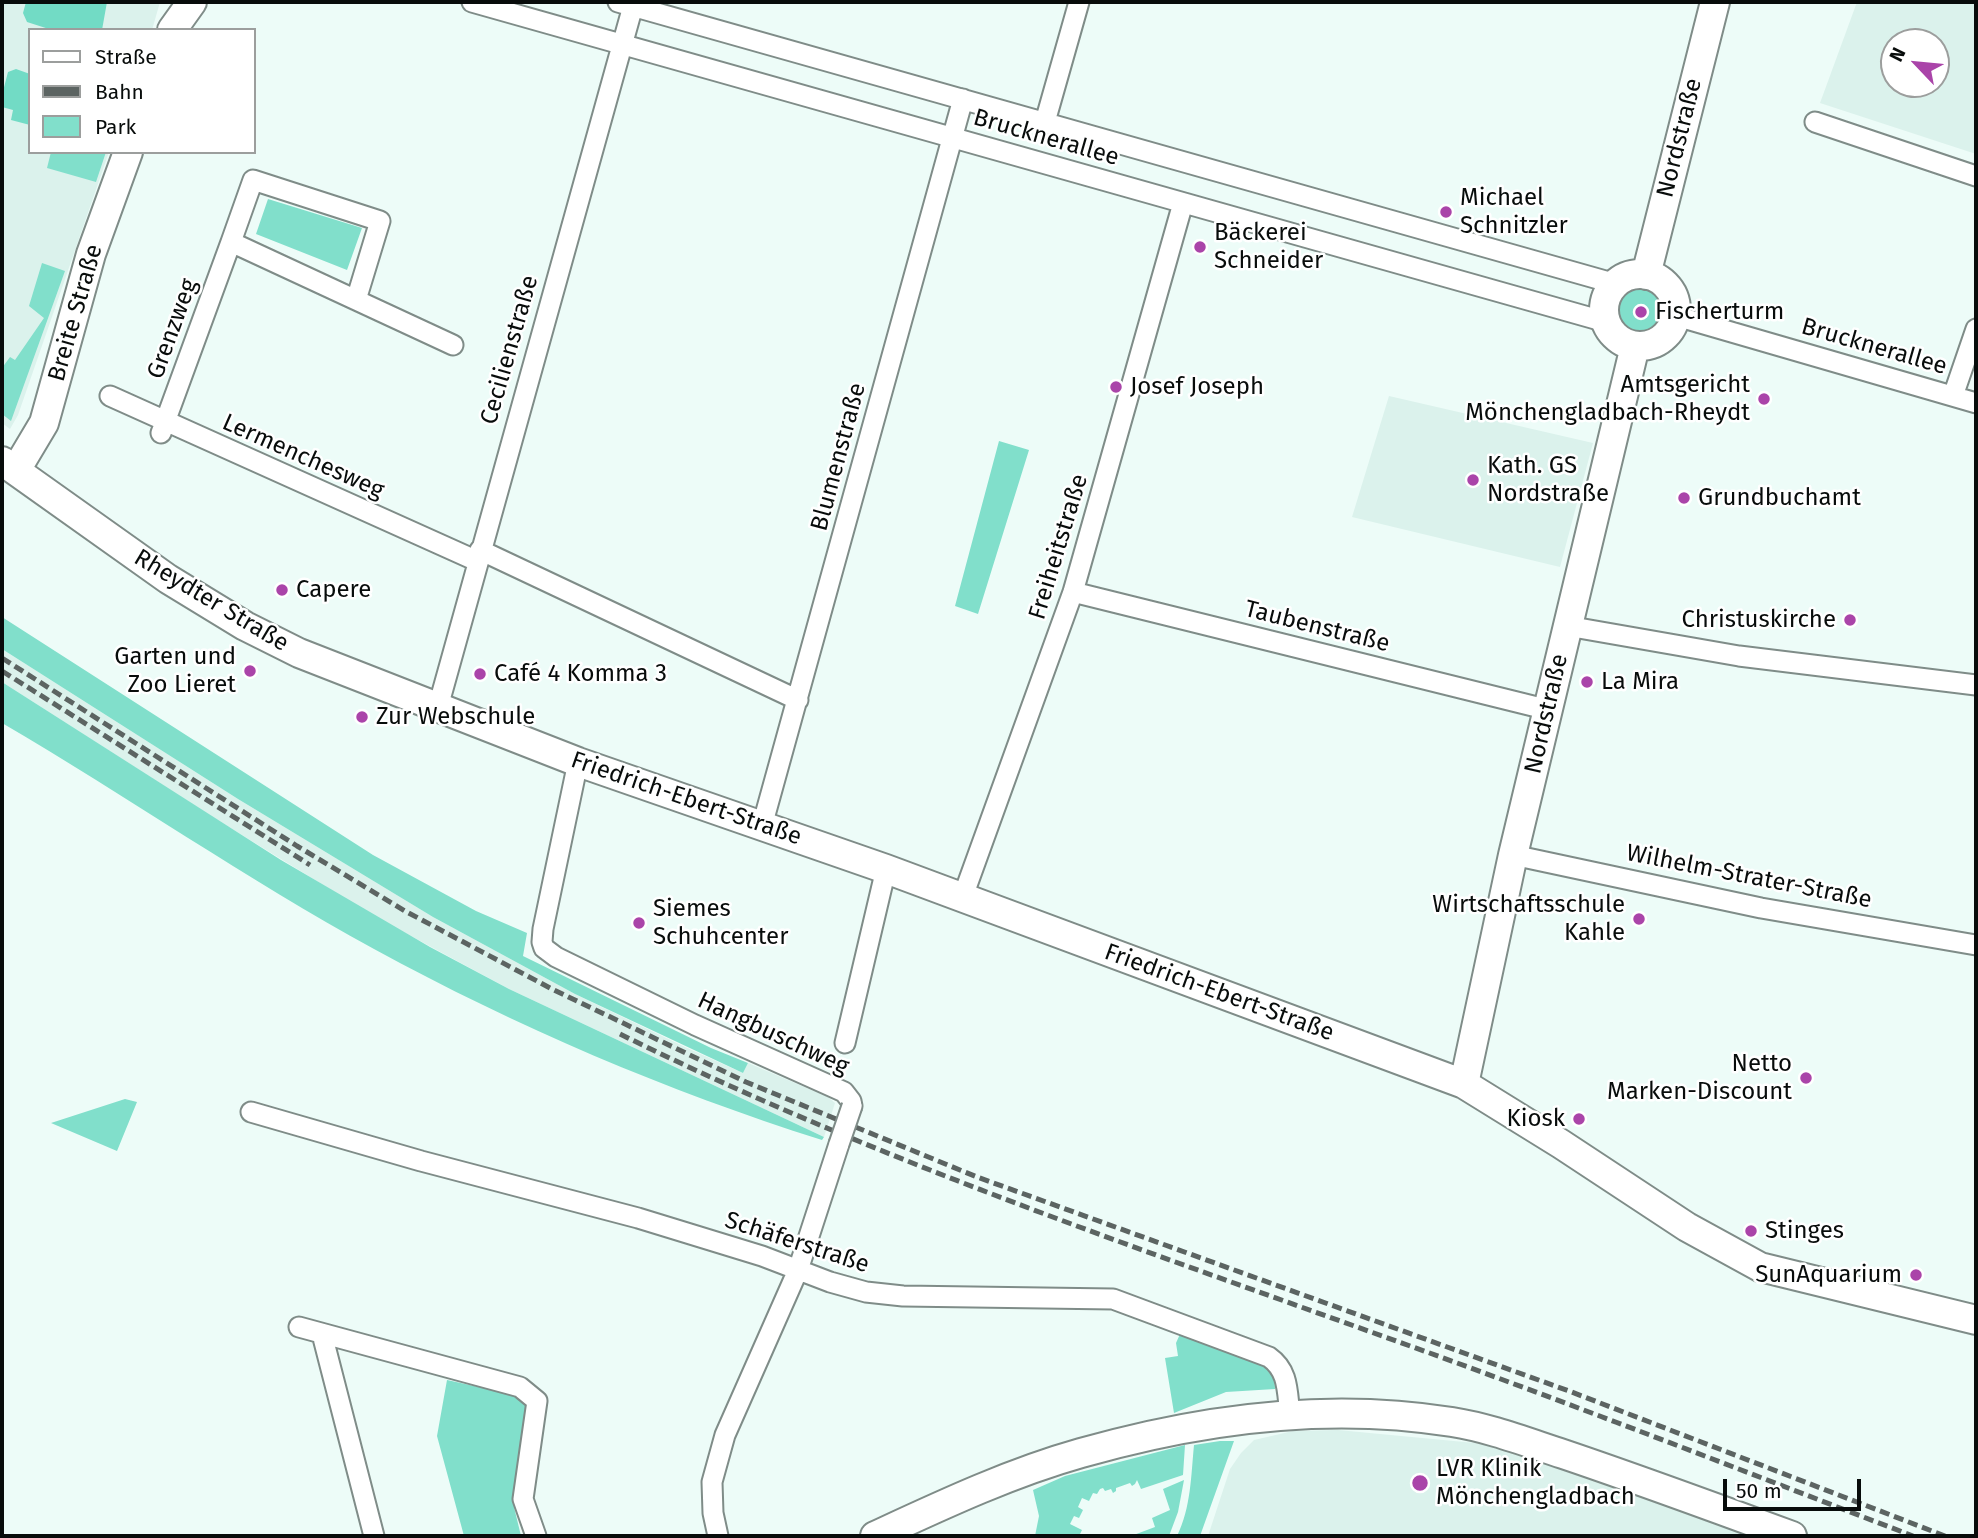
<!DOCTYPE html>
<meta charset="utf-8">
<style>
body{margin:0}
#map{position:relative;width:1978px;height:1538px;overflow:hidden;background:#edfcf8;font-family:"Fira Sans",sans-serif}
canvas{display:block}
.frame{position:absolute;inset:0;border:4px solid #080c0b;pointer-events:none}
.legend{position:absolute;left:28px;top:28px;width:228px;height:126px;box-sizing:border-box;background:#fff;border:2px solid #9c9e9d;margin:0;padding:9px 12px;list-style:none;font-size:21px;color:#080c0b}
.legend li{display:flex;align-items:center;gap:14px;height:35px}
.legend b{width:35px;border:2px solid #9c9e9d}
.north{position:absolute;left:1880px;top:28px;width:70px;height:70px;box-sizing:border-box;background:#fff;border:2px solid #9c9e9d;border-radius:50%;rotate:296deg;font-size:19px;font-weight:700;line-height:28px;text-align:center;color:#080c0b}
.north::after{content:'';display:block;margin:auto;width:24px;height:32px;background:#aa44a9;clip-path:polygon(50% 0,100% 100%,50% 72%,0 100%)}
.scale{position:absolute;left:1723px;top:1479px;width:138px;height:32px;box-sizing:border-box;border:4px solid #080c0b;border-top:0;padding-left:9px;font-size:21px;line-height:24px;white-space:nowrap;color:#080c0b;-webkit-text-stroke:5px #fff;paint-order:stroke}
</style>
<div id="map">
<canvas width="1978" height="1538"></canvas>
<div class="frame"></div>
<ul class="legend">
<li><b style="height:9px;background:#fff"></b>Straße</li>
<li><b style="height:9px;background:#5c6462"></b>Bahn</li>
<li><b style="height:19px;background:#81dfcb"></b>Park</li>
</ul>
<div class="north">N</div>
<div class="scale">50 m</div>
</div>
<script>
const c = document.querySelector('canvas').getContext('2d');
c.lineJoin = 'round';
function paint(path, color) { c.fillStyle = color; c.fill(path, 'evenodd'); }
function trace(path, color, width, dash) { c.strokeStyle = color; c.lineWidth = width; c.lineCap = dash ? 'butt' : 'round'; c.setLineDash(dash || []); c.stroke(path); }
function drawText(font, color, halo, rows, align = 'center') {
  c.font = font + ' "Fira Sans",sans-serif'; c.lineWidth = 5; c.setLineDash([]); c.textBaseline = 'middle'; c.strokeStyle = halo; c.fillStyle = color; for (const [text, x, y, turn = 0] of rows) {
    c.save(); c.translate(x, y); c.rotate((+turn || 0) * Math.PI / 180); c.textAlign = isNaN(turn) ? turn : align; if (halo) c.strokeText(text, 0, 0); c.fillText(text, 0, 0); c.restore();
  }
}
const built = new Path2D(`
 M 2,2 L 160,2 L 152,30 L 30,30 L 30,152 L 109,152 L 18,415 L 10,429 L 2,423 Z
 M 1857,2 L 1976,2 L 1976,154 L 1820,103 ZM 1936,42 L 1936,84 L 1894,84 L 1894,42 Z
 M 1389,396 L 1593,443 L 1560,567 L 1352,517 Z
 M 2,649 L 238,799 L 433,917 L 575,994 L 685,1047 L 743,1073 L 748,1063 L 828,1097 L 835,1103 L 824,1137 L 509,989 L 372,915 L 211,816 L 2,682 Z
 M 1338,1430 L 1496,1445 L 1760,1536 L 1208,1536 L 1230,1469 L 1241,1453 L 1254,1440 L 1293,1431 Z`);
const green = new Path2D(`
 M 51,152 L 106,152 L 96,182 L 47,168 Z
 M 268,199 L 362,228 L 347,270 L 256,234 Z
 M 42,263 L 65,271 L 11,421 L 2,414 L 2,368 L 10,357 L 15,360 L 44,318 L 29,306 Z
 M1613 309a26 26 0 1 1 52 0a26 26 0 1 1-52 0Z
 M 999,441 L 1029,450 L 978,614 L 955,606 Z
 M 2,617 L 373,855 L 476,911 L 527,933 L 523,956 L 711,1048 L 748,1063 L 743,1073 L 575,994 L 433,917 L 238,799 L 2,649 Z
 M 2,682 L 281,860 L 430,947 L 509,989 L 824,1137 L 822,1140 C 667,1091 517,1027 374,949 C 246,879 127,796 2,723 Z
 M 125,1099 L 137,1102 L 117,1151 L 51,1123 Z
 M 1180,1334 C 1201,1342 1253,1354 1268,1368 C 1274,1374 1275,1381 1275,1389 L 1226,1392 L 1174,1413 L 1165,1358 L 1178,1356 L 1176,1343 Z
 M 447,1380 L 515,1395 L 528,1405 L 514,1507 L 521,1536 L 464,1536 L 437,1436 Z
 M 1220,1441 L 1234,1441 L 1200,1536 L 1177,1536 C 1191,1508 1191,1476 1194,1445 Z
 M 1185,1445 L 1183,1475 L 1141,1489 L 1137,1480 L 1135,1484 L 1132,1486 L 1130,1483 L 1116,1488 L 1116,1491 L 1113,1493 L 1111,1489 L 1105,1491 L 1103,1488 L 1100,1489 L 1097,1494 L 1093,1493 L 1089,1501 L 1082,1498 L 1078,1507 L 1083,1510 L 1079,1518 L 1074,1516 L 1070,1524 L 1082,1530 L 1079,1536 L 1035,1536 L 1039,1516 L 1033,1490 L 1065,1476 Z
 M 1184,1480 L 1178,1512 L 1169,1536 L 1131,1536 L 1155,1527 L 1152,1518 L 1170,1510 L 1163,1489 Z`);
const forest = new Path2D(`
 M 26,2 L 107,2 L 102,30 L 52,30 L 27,22 L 23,13 Z
 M 16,69 L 30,74 L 30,125 L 11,120 L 13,110 L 2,107 L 2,95 L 8,72 Z`);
const street = new Path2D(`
 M 472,2 L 1606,322
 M 618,2 L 1616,284
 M 1045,122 L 1079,2
 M 1815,122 L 1976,176
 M 231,242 L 253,180 L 380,221 L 356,300
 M 1676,316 L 1976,403
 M 110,396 L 477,561
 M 1953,396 L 1976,329
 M 161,433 L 231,242 L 453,345
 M 480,550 L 798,700
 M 1073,592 L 1549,710
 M 1567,626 L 1739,656 L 1976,685
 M 438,707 L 633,6
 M 578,762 L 543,929 L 542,942 L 544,948 L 556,957 L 695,1025 L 844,1092 L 851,1101 L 852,1106
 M 762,826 L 963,99
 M 1513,855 L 1761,908 L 1976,945
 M 962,899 L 1073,592 L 1183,203
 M 845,1043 L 886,869
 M 251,1112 L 421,1161 L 638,1218 L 762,1256 L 830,1282 L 866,1292 L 903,1296 L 1113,1299 L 1269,1357 C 1289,1371 1287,1392 1290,1415
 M 299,1327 L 520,1387 L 537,1401 L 523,1499 L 536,1536
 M 322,1334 L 374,1536
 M 718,1536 L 713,1513 L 712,1482 L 725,1435 L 798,1270 L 839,1144`);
const secondary = new Path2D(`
 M 172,30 L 192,2
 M1604 310a36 36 0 1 1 72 0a36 36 0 1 1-72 0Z
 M 1646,275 L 1715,2
 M 2,461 L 168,579 L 245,626 L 299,653 L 578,762 L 886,869 L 1464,1084 L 1561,1144 L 1687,1227 L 1760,1267 L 1976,1320
 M 16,470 L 44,423 L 91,254 L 128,152
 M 1464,1084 L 1513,855 L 1635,346
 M 875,1536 C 942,1505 1010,1473 1081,1453 C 1200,1419 1328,1402 1452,1422 C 1490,1428 1526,1442 1563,1454 C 1640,1480 1716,1508 1792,1536`);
const rail = new Path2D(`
 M 2,658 L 297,846 L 405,911 L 552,989 L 746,1082 L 977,1177 L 1569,1391 L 1945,1536
 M 2,671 L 310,865
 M 620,1034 C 867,1156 1126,1244 1385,1337 C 1562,1400 1738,1469 1913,1536`);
const streetBridge = new Path2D(`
 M 839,1144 L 852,1106`);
const markers = [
 [1446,212,7,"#aa44a9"],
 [1200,247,7,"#aa44a9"],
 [1641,312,7,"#aa44a9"],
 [1116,387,7,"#aa44a9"],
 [1764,399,7,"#aa44a9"],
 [1473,480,7,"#aa44a9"],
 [1684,498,7,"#aa44a9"],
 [282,590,7,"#aa44a9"],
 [1850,620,7,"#aa44a9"],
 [250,671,7,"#aa44a9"],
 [480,674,7,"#aa44a9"],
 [1587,682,7,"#aa44a9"],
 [362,717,7,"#aa44a9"],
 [1639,919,7,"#aa44a9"],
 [639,923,7,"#aa44a9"],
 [1806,1078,7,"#aa44a9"],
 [1579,1119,7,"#aa44a9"],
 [1751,1231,7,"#aa44a9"],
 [1916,1275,7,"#aa44a9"],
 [1420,1483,9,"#aa44a9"]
];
const streetNames = [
 ["Brucknerallee",1046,138,16],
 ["Nordstraße",1680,138,-76],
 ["Breite Straße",76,313,-74],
 ["Grenzweg",173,329,-70],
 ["Brucknerallee",1874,347,16],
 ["Cecilienstraße",510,350,-74],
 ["Lermenchesweg",303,457,24],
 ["Blumenstraße",839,457,-75],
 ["Freiheitstraße",1059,547,-73],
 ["Rheydter Straße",211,601,31],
 ["Taubenstraße",1317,627,14],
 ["Nordstraße",1547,714,-77],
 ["Friedrich-Ebert-Straße",686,799,19],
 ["Wilhelm-Strater-Straße",1749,877,11],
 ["Friedrich-Ebert-Straße",1219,993,20],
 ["Hangbuschweg",773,1034,25],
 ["Schäferstraße",797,1243,18]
];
const poiNames = [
 ["Michael",1460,198],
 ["Schnitzler",1460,226],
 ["Bäckerei",1214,233],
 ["Schneider",1214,261],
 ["Fischerturm",1655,312],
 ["Amtsgericht",1750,385,"right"],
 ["Mönchengladbach-Rheydt",1750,413,"right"],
 ["Josef Joseph",1130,387],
 ["Kath. GS",1487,466],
 ["Nordstraße",1487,494],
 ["Grundbuchamt",1698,498],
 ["Capere",296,590],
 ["Christuskirche",1836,620,"right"],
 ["Garten und",236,657,"right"],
 ["Zoo Lieret",236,685,"right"],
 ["Café 4 Komma 3",494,674],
 ["La Mira",1601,682],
 ["Zur Webschule",376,717],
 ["Wirtschaftsschule",1625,905,"right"],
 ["Kahle",1625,933,"right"],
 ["Siemes",653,909],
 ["Schuhcenter",653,937],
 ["Netto",1792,1064,"right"],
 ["Marken-Discount",1792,1092,"right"],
 ["Kiosk",1565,1119,"right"],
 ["Stinges",1765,1231],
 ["SunAquarium",1902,1275,"right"],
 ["LVR Klinik",1436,1469],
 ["Mönchengladbach",1436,1497]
];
paint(built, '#dbf2ec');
paint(green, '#81dfcb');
paint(forest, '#72dbc5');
trace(street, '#7f8c88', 23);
trace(secondary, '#7f8c88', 32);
trace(street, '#fff', 19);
trace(secondary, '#fff', 28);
trace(rail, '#5c6462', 5, [10, 5]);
trace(streetBridge, '#7f8c88', 23, []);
trace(streetBridge, '#fff', 19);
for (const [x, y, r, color] of markers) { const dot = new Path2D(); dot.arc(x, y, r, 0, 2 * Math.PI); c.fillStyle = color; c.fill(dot); trace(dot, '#fff', 2.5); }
drawText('24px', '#080c0b', '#fff', streetNames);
drawText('24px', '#080c0b', '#fff', poiNames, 'left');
</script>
